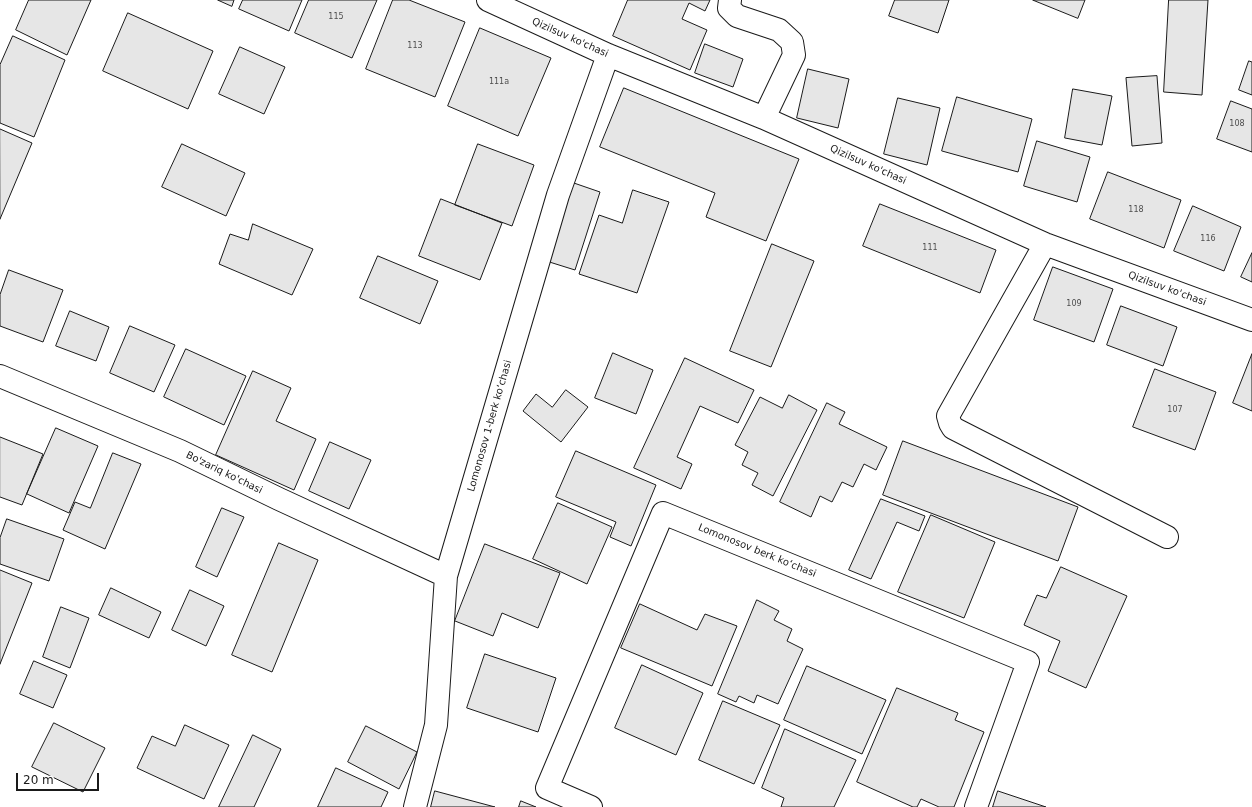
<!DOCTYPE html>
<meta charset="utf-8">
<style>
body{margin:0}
#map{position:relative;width:1252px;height:807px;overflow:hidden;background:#fff;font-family:"DejaVu Sans",sans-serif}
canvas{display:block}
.scale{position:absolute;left:16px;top:773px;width:83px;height:18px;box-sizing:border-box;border:2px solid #1a1a1a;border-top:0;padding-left:5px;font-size:12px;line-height:14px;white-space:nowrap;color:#1a1a1a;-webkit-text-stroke:3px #fff;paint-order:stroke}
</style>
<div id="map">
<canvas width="1252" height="807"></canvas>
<div class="scale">20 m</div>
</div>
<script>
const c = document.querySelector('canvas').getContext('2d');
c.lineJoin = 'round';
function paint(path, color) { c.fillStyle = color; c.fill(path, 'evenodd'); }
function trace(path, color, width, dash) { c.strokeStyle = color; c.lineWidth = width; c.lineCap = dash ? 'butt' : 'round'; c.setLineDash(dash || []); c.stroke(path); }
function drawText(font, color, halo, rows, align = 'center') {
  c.font = font + ' "DejaVu Sans",sans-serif'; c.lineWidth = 3; c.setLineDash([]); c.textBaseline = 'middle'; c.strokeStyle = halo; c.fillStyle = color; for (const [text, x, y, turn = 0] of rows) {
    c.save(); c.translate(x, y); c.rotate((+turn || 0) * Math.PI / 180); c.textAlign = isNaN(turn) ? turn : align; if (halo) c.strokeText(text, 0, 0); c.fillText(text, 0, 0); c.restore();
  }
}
const building = new Path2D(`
 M 29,0 L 91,0 L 67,55 L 16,30 Z
 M 218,0 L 234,0 L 232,6 Z
 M 243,0 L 302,0 L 289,31 L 239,9 Z
 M 309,0 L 377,0 L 352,58 L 295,33 Z
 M 393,0 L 409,0 L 465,22 L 435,97 L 366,69 Z
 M 628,0 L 710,0 L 705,11 L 689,3 L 682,19 L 707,30 L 690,70 L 613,36 Z
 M 895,0 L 949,0 L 938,33 L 889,16 Z
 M 1033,0 L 1085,0 L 1078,18 Z
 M 1169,0 L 1208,0 L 1202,95 L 1164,92 Z
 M 128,13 L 213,51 L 188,109 L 103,71 Z
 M 480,28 L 551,58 L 518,136 L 448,106 Z
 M 13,36 L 65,60 L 34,137 L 0,123 L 0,65 Z
 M 705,44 L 743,59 L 733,87 L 695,73 Z
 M 240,47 L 285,67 L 264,114 L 219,94 Z
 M 1249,61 L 1252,62 L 1252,95 L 1239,90 Z
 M 808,69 L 849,79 L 838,128 L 797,118 Z
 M 1157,76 L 1162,143 L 1132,146 L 1126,78 Z
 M 624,88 L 799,159 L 766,241 L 706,217 L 715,193 L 600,147 Z
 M 1073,89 L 1112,96 L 1102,145 L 1065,138 Z
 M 957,97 L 1032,119 L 1018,172 L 942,151 Z
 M 898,98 L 940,108 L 927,165 L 884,154 Z
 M 1231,101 L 1252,109 L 1252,152 L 1217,139 Z
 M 0,129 L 32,143 L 0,219 Z
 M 1037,141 L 1090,157 L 1077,202 L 1024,186 Z
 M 182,144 L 245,173 L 226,216 L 162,187 Z
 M 478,144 L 534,165 L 512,226 L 455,205 Z
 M 1108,172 L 1181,200 L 1164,248 L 1090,219 Z
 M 568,181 L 600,192 L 575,270 L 543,260 Z
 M 633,190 L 669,202 L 637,293 L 579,274 L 599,215 L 622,223 Z
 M 441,199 L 502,223 L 480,280 L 419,256 Z
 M 880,204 L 996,250 L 980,293 L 863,246 Z
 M 1193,206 L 1241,227 L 1224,271 L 1174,251 Z
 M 253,224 L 313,249 L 292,295 L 219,264 L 230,234 L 248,240 Z
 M 772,244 L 814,261 L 771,367 L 730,351 Z
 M 1252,253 L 1252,282 L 1241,277 Z
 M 378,256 L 438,281 L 420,324 L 360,298 Z
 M 1053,267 L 1113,289 L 1094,342 L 1034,320 Z
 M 9,270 L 63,290 L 43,342 L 0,326 L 0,295 Z
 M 1121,306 L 1177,327 L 1163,366 L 1107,345 Z
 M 70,311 L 109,327 L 96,361 L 56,346 Z
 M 130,326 L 175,345 L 154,392 L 110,373 Z
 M 186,349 L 246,376 L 224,425 L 164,397 Z
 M 613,353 L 653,370 L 636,414 L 595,398 Z
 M 1252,354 L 1252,411 L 1233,403 Z
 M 685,358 L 754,390 L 738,423 L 700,406 L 677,457 L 692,464 L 681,489 L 634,468 Z
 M 1155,369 L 1216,392 L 1195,450 L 1133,427 Z
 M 253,371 L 291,388 L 276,421 L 316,439 L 294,490 L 216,455 Z
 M 566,390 L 588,407 L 561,442 L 523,411 L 536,394 L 552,407 Z
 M 789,395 L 817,410 L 773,496 L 752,485 L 758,473 L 742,465 L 748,452 L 735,445 L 760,397 L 782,408 Z
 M 827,403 L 845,412 L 839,424 L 887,447 L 876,470 L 864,464 L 853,487 L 842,482 L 832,502 L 820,496 L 811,517 L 780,502 Z
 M 56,428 L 98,446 L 69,513 L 27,494 Z
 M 0,437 L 43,454 L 22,505 L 0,497 Z
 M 903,441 L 1078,507 L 1058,561 L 883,495 Z
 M 330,442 L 371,460 L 349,509 L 309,491 Z
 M 576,451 L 656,485 L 631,546 L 610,537 L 616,522 L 556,497 Z
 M 113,453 L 141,464 L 105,549 L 63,530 L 75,502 L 90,508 Z
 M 881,499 L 925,516 L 919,531 L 897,522 L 871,579 L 849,570 Z
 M 558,503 L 612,527 L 587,584 L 533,559 Z
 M 222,508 L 244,517 L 217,577 L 196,567 Z
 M 931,515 L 995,542 L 964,618 L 898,592 Z
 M 7,519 L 64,539 L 49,581 L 0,564 L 0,538 Z
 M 279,543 L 318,560 L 272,672 L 232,655 Z
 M 485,544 L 560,573 L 538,628 L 502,613 L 493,636 L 455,621 Z
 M 1061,567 L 1127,596 L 1086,688 L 1048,671 L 1060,641 L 1024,625 L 1037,595 L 1046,598 Z
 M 0,570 L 32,583 L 0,664 Z
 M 111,588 L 161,612 L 149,638 L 99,615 Z
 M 190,590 L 224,606 L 206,646 L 172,630 Z
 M 757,600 L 779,611 L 774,620 L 792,629 L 787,641 L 803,649 L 778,704 L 757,695 L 754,703 L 739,696 L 736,702 L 718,694 Z
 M 640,604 L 697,630 L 705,614 L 737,626 L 712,686 L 621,648 Z
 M 61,607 L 89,618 L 70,668 L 43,657 Z
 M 485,654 L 556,678 L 538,732 L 467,708 Z
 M 34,661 L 67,675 L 53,708 L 20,694 Z
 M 642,665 L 703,693 L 676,755 L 615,728 Z
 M 807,666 L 886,700 L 862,754 L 784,720 Z
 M 897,688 L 958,713 L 955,720 L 984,732 L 954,807 L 939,807 L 921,799 L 917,807 L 913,807 L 857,782 Z
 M 723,701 L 780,725 L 754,784 L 699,760 Z
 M 54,723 L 105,748 L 83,792 L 32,767 Z
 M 185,725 L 229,745 L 204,799 L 137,768 L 152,736 L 175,746 Z
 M 366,726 L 417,752 L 399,789 L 348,762 Z
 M 785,729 L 856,760 L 834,807 L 781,807 L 784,798 L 762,788 Z
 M 253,735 L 281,749 L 254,807 L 219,807 Z
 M 336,768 L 388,792 L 381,807 L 318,807 Z
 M 435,791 L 495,807 L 431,807 Z
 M 998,791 L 1046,807 L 993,807 Z
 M 521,801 L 536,807 L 519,807 Z`);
const minor = new Path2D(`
 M 488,0 L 608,55 L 764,118 L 1045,244 L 1252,320
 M 730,0 L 729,8 L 737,16 L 779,30 L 792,42 L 794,55 L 764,118
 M 1045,244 L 948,416 L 950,423 L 953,428 L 1167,537
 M 0,376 L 180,451 L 279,499 L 446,576
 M 415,807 L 436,725 L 446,576 L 558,195 L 608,55
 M 591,807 L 547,788 L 663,513 L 1028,662 L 976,807`);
const numberNames = [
 ["115",336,17],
 ["113",415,46],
 ["111a",499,82],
 ["108",1237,124],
 ["118",1136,210],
 ["116",1208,239],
 ["111",930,248],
 ["109",1074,304],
 ["107",1175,410]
];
const streetNames = [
 ["Qizilsuv ko'chasi",570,38,24],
 ["Qizilsuv ko'chasi",868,165,24],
 ["Qizilsuv ko'chasi",1167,289,20],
 ["Lomonosov 1-berk koʻchasi",490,426,-74],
 ["Bo'zariq ko'chasi",224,473,26],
 ["Lomonosov berk koʻchasi",757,551,22]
];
paint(building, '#e6e6e6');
trace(building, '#1a1a1a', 1);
trace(minor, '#1a1a1a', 24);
trace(minor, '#fff', 22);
drawText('8px', '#4d4d4d', null, numberNames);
drawText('10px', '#1a1a1a', '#fff', streetNames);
</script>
